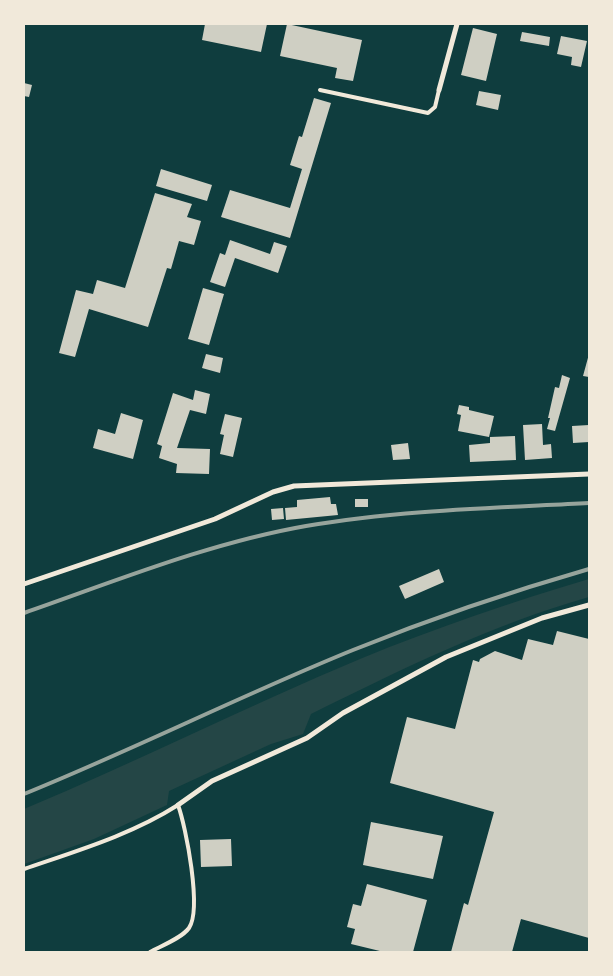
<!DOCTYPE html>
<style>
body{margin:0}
#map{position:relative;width:613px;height:976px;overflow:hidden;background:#0f3d3e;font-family:"DM Sans",sans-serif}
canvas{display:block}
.frame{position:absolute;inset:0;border:25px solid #f1e9da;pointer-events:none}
</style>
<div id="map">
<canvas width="613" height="976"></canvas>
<div class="frame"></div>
</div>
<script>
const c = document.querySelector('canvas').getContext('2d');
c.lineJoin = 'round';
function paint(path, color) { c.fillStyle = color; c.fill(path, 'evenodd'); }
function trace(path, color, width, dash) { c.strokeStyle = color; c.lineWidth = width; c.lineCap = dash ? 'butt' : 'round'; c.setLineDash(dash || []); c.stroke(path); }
const green = new Path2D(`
 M 589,579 L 589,597 C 491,625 402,669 311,714 L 303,734 L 271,744 L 169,791 L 167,805 L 94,839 L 24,864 L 24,809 C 137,762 247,706 360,659 C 435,628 512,602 589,579 Z`);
const building = new Path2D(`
 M 205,24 L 267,24 L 261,52 L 202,40 Z
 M 287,24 L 362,40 L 353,81 L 335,78 L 337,68 L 280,56 Z
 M 473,28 L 497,34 L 486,81 L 461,75 Z
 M 522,32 L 550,37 L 549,46 L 520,41 Z
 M 561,36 L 587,41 L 581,67 L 571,65 L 572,57 L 557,54 Z
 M 24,83 L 32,85 L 29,97 L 24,96 Z
 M 479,91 L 501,95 L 498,110 L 476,105 Z
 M 314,98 L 331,103 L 290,238 L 221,217 L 230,190 L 290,208 L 302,169 L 290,165 L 299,136 L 302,137 Z
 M 161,169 L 212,185 L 207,201 L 156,186 Z
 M 155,193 L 192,204 L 187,217 L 201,221 L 194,245 L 179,241 L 171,269 L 167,268 L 148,327 L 89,309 L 75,357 L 59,353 L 76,290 L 93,294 L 97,280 L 125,288 Z
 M 230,240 L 270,254 L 274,242 L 287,246 L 278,273 L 235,258 L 225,287 L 210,282 L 220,253 L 225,255 Z
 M 203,288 L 224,294 L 209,345 L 188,339 Z
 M 206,354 L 223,358 L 220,373 L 202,368 Z
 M 589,354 L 589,377 L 583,376 Z
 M 562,375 L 570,378 L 555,431 L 547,429 L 550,418 L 548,418 L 555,387 L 559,388 Z
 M 195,390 L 210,394 L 206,414 L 190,410 L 177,448 L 210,449 L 209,474 L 176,473 L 177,464 L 159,458 L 162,446 L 157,444 L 173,393 L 193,400 Z
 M 459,405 L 469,407 L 469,410 L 494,416 L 489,437 L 458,431 L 461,415 L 457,414 Z
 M 121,413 L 143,420 L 133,459 L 93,448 L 98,429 L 115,434 Z
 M 225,414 L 242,418 L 233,457 L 220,454 L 224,435 L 220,434 Z
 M 542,424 L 543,445 L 551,444 L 552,458 L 525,460 L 523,425 Z
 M 589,425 L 589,442 L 573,443 L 572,426 Z
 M 515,436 L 516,460 L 470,462 L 469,445 L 490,443 L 490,437 Z
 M 408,443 L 410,459 L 393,460 L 391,445 Z
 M 330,497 L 331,504 L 336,504 L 338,515 L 286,520 L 285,508 L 297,507 L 297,500 Z
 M 355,499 L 368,499 L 368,507 L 355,507 Z
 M 283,508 L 284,519 L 272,520 L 271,509 Z
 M 439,569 L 444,582 L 405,599 L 399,586 Z
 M 557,631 L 589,639 L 589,938 L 521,919 L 512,952 L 451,952 L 464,903 L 468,905 L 494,812 L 390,783 L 407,717 L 455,729 L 473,660 L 479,662 L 480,659 L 495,651 L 522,660 L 528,639 L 553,645 Z
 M 371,822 L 443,836 L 433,879 L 363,865 Z
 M 231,839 L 232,866 L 201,867 L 200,840 Z
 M 367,884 L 427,900 L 413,952 L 384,952 L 351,944 L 355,929 L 347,927 L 353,904 L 361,906 Z`);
const service = new Path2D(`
 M 320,90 L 428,113 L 435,107 L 439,90
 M 24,869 C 76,851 131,835 178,805 C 186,827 202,909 189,928 C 182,938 161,946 150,952`);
const minor = new Path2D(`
 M 439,90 L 457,24
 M 24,584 L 215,519 L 273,492 L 294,486 L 589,474
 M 178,805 L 212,781 L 307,738 L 343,713 L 446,657 L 542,618 L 589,605`);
const rail = new Path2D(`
 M 24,613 C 116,581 209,543 306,526 C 399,510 495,508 589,503
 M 24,794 C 135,749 242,695 353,650 C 430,619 509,592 589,569`);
paint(green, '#244646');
paint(building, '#cfcfc3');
trace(service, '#f1e9da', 4);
trace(minor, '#f1e9da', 5);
trace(rail, '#97a49c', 4);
</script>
